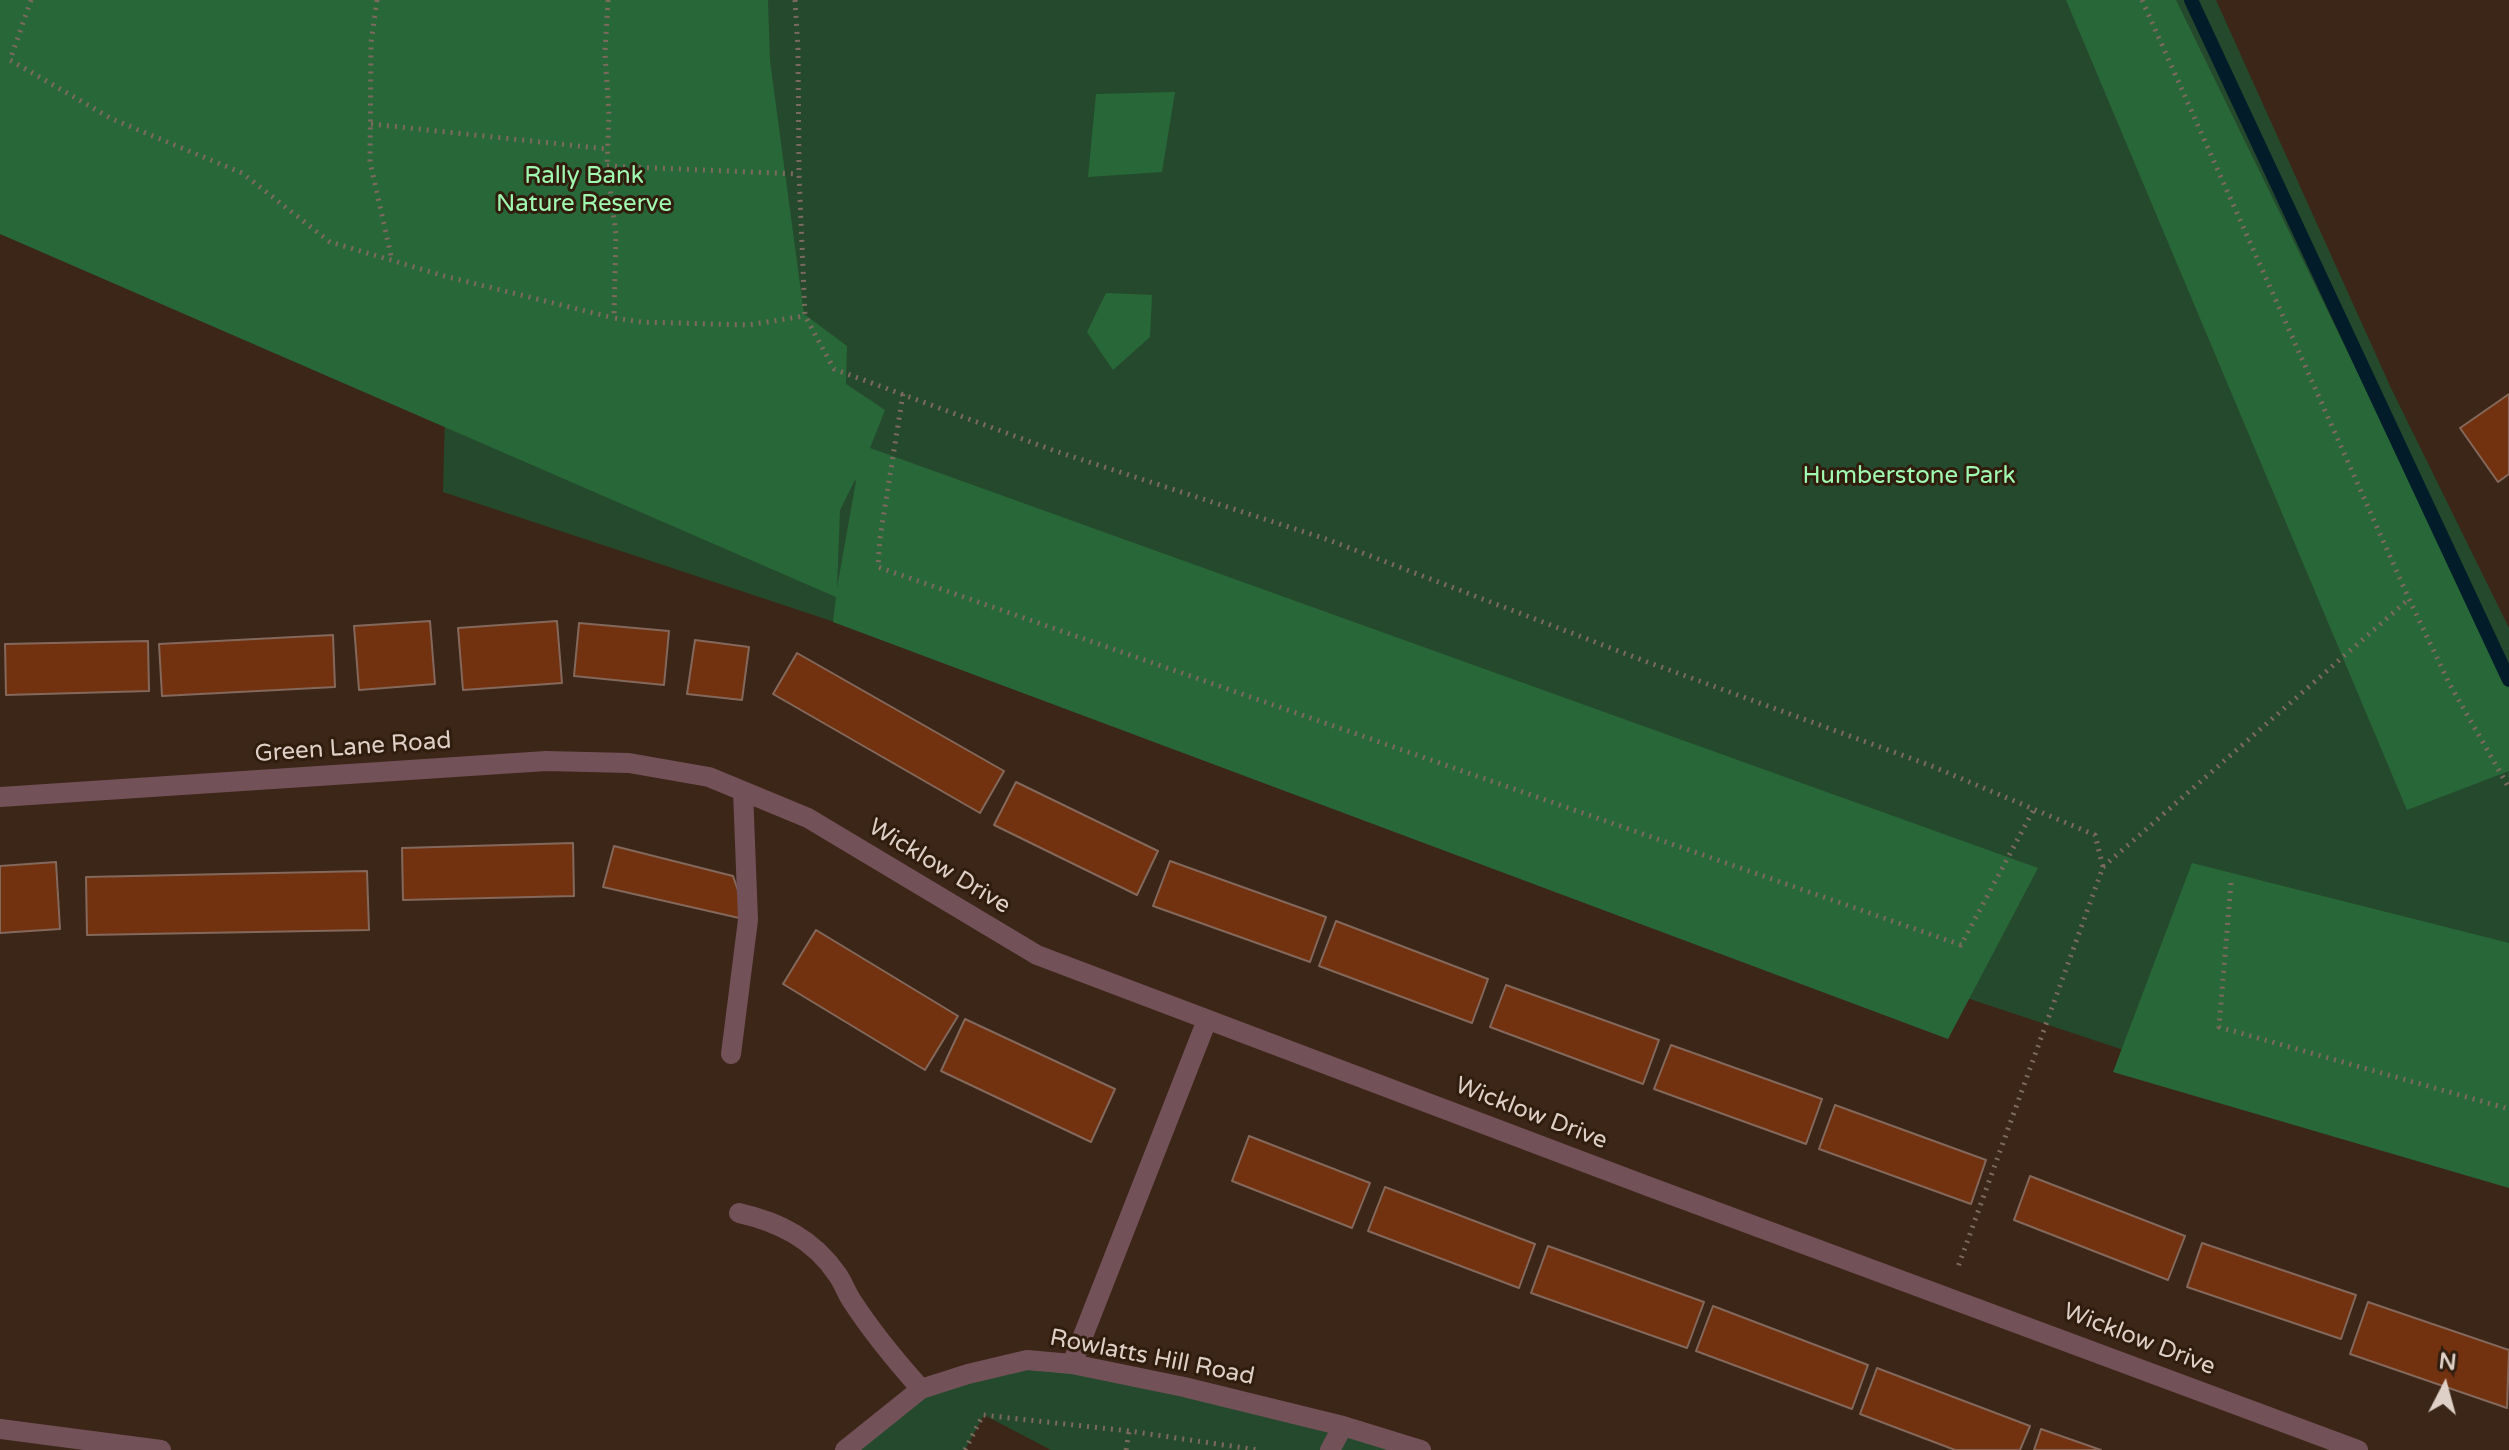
<!DOCTYPE html>
<style>
body{margin:0}
#map{position:relative;width:2509px;height:1450px;overflow:hidden;background:#3b2618;font-family:"Varela Round",sans-serif}
canvas{display:block}
.north{position:absolute;left:2405px;top:1346px;width:80px;height:80px;-webkit-text-stroke:6px #301d0e;paint-order:stroke;rotate:6deg;font-size:22px;font-weight:700;line-height:32px;text-align:center;color:#ded0c7}
.north::after{content:'';display:block;margin:auto;width:28px;height:36px;background:#ded0c7;clip-path:polygon(50% 0,100% 100%,50% 72%,0 100%)}
</style>
<div id="map">
<canvas width="2509" height="1450"></canvas>
<div class="north">N</div>
</div>
<script>
const c = document.querySelector('canvas').getContext('2d');
c.lineJoin = 'round';
function paint(path, color) { c.fillStyle = color; c.fill(path, 'evenodd'); }
function trace(path, color, width, dash) { c.strokeStyle = color; c.lineWidth = width; c.lineCap = dash ? 'butt' : 'round'; c.setLineDash(dash || []); c.stroke(path); }
function drawText(font, color, halo, rows, align = 'center') {
  c.font = font + ' "Varela Round",sans-serif'; c.lineWidth = 6; c.setLineDash([]); c.textBaseline = 'middle'; c.strokeStyle = halo; c.fillStyle = color; for (const [text, x, y, turn = 0] of rows) {
    c.save(); c.translate(x, y); c.rotate((+turn || 0) * Math.PI / 180); c.textAlign = isNaN(turn) ? turn : align; if (halo) c.strokeText(text, 0, 0); c.fillText(text, 0, 0); c.restore();
  }
}
const green = new Path2D(`
 M 0,0 L 2216,0 L 2391,388 L 2509,628 L 2509,1178 L 443,492 L 447,334 Z
 M 1027,1360 L 1421,1450 L 1051,1450 L 984,1415 L 965,1450 L 845,1450 L 921,1389 Z`);
const forest = new Path2D(`
 M 0,0 L 768,0 L 770,61 L 804,314 L 847,346 L 846,384 L 885,410 L 870,448 L 2038,868 L 1948,1039 L 833,622 L 836,597 L 0,234 ZM 855,480 L 856,481 L 837,588 L 840,510 Z
 M 2066,0 L 2176,0 L 2509,683 L 2509,771 L 2407,810 Z
 M 1175,92 L 1162,172 L 1088,177 L 1096,94 Z
 M 1106,293 L 1152,295 L 1150,337 L 1113,370 L 1087,332 Z
 M 2192,863 L 2509,943 L 2509,1188 L 2113,1072 Z`);
const stream = new Path2D(`
 M 2191,0 L 2509,680`);
const building = new Path2D(`
 M 2509,394 L 2509,474 L 2498,482 L 2460,428 Z
 M 430,621 L 435,684 L 359,690 L 354,626 Z
 M 557,621 L 562,683 L 463,690 L 458,628 Z
 M 579,623 L 669,631 L 664,685 L 574,676 Z
 M 333,635 L 335,687 L 162,696 L 159,644 Z
 M 695,640 L 749,647 L 742,700 L 687,694 Z
 M 148,641 L 149,691 L 6,695 L 5,644 Z
 M 797,653 L 1004,771 L 980,813 L 773,694 Z
 M 1016,782 L 1158,851 L 1137,895 L 994,825 Z
 M 573,843 L 574,896 L 403,900 L 402,848 Z
 M 614,846 L 733,876 L 748,920 L 603,887 Z
 M 1170,861 L 1326,917 L 1310,962 L 1153,906 Z
 M 56,862 L 60,929 L 0,933 L 0,866 Z
 M 367,871 L 369,930 L 87,935 L 86,877 Z
 M 1336,921 L 1488,979 L 1472,1023 L 1319,966 Z
 M 816,930 L 958,1016 L 925,1070 L 783,984 Z
 M 1506,985 L 1659,1040 L 1643,1084 L 1490,1027 Z
 M 965,1019 L 1115,1089 L 1091,1142 L 941,1071 Z
 M 1671,1045 L 1822,1099 L 1806,1144 L 1654,1089 Z
 M 1835,1105 L 1986,1160 L 1971,1204 L 1819,1149 Z
 M 1249,1136 L 1370,1183 L 1352,1228 L 1232,1181 Z
 M 2030,1176 L 2185,1236 L 2168,1280 L 2014,1220 Z
 M 1385,1187 L 1535,1244 L 1519,1288 L 1368,1231 Z
 M 2202,1243 L 2356,1295 L 2341,1339 L 2187,1287 Z
 M 1548,1246 L 1704,1302 L 1687,1348 L 1531,1293 Z
 M 2368,1302 L 2509,1350 L 2507,1408 L 2350,1354 Z
 M 1713,1306 L 1868,1365 L 1852,1409 L 1696,1351 Z
 M 1877,1368 L 2030,1426 L 2020,1450 L 1955,1450 L 1860,1414 Z
 M 2041,1429 L 2101,1450 L 2034,1450 Z`);
const path = new Path2D(`
 M 31,0 L 10,60 L 112,119 L 242,173 L 330,242 L 448,277 L 614,318
 M 377,0 L 371,43 L 370,162 L 392,260
 M 608,0 L 605,53 L 609,114 L 607,166 L 616,234 L 614,318 L 641,322 L 748,325 L 805,316
 M 795,0 L 798,49 L 799,174 L 805,316 L 834,369 L 1055,451 L 1326,539 L 1642,660 L 1929,765 L 2095,835 L 2103,867 L 1958,1267
 M 2142,0 L 2409,599 L 2449,683 L 2509,788
 M 371,124 L 607,149
 M 607,166 L 799,174
 M 903,394 L 880,538 L 878,567 L 1961,945 L 2034,809
 M 2103,867 L 2409,599
 M 2231,883 L 2219,1027 L 2509,1109
 M 965,1450 L 983,1415 L 1129,1431 L 1258,1450
 M 1126,1450 L 1129,1431`);
const minor = new Path2D(`
 M 0,797 L 546,761 L 629,763 L 709,777 L 808,818 L 1037,955 L 1650,1187 L 2358,1450
 M 731,1054 L 748,920 L 743,791
 M 739,1213 C 779,1222 813,1239 837,1274 C 843,1282 846,1292 852,1301 C 872,1332 896,1361 921,1389
 M 1072,1364 L 1207,1020
 M 0,1429 L 161,1450
 M 845,1450 L 921,1389 L 968,1374 L 1027,1360 L 1072,1364 L 1184,1387 L 1343,1426 L 1421,1450
 M 1330,1450 L 1343,1426`);
const parkNames = [
 ["Rally Bank",584,177],
 ["Nature Reserve",584,205],
 ["Humberstone Park",1909,477]
];
const streetNames = [
 ["Green Lane Road",353,748,-4],
 ["Wicklow Drive",939,867,31],
 ["Wicklow Drive",1531,1114,21],
 ["Wicklow Drive",2139,1340,21],
 ["Rowlatts Hill Road",1152,1358,11]
];
paint(green, '#25492c');
paint(forest, '#286838');
trace(stream, '#021d29', 14);
paint(building, '#723210');
trace(building, '#83685b', 2);
trace(path, '#7d6a5e', 5, [2, 6]);
trace(minor, '#735158', 20);
drawText('24px', '#a0f9b0', '#301d0e', parkNames);
drawText('24px', '#ded0c7', '#301d0e', streetNames);
</script>
